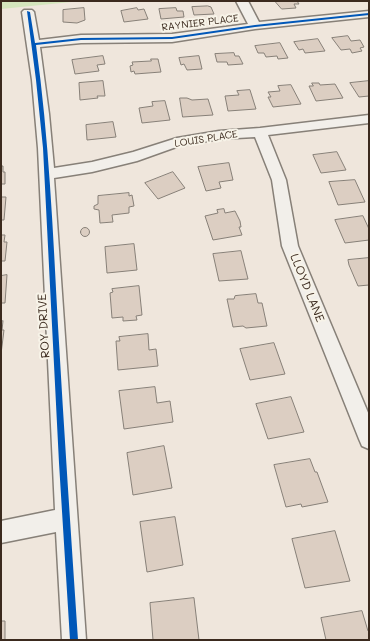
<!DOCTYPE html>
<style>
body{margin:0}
#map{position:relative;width:370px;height:641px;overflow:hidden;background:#efe6dc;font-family:Mali,sans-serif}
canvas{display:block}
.frame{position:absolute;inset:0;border:2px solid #3b2a1e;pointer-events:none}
</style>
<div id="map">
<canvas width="370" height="641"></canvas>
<div class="frame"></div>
</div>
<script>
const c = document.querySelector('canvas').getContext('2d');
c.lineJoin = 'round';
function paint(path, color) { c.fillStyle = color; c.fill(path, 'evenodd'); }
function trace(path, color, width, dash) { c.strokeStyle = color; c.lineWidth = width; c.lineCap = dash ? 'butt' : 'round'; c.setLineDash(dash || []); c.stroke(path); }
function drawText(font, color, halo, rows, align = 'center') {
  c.font = font + ' Mali,sans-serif'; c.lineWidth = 4; c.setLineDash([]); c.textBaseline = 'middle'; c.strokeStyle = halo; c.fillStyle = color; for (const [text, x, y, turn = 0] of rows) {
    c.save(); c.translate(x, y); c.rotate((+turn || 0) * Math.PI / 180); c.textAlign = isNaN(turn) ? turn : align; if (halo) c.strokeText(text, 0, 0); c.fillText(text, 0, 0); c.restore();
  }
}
const green = new Path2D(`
 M 1,1 L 81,1 L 1,9 Z`);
const building = new Path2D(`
 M 275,1 L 297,1 L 299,4 L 294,4 L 296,8 L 282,9 Z
 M 208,6 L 211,7 L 214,14 L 194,15 L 192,7 Z
 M 84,8 L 85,20 L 77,23 L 63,22 L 63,10 Z
 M 137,8 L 138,10 L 144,9 L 148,19 L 124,22 L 121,11 Z
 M 176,8 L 177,11 L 183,11 L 184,17 L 161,19 L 159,9 Z
 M 348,36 L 351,41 L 360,40 L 364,47 L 360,48 L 362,51 L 352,53 L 350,49 L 341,50 L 332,38 Z
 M 318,39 L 325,51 L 305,53 L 303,49 L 299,50 L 294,42 Z
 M 280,43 L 288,58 L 278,59 L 277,56 L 266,57 L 264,53 L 258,53 L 255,46 Z
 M 234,53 L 235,56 L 239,56 L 243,64 L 228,65 L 227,62 L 217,62 L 215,54 Z
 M 103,56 L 105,64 L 97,65 L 99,71 L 75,74 L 72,60 Z
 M 199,56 L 202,69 L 187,70 L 184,64 L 181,65 L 179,58 Z
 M 151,59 L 158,59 L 161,72 L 135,74 L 134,71 L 131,72 L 130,66 L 133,65 L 132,62 L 151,61 Z
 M 103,81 L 105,96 L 97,96 L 98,98 L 80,100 L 79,83 Z
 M 369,81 L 369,96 L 359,97 L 350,83 Z
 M 312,83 L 319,83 L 320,85 L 335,84 L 343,98 L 316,101 L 309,86 L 313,86 Z
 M 291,85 L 301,104 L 273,107 L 268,97 L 271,97 L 268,92 L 280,91 L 278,86 Z
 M 250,90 L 256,109 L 228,111 L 225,96 L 239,95 L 237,91 Z
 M 180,98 L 187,98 L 192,100 L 208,99 L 213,115 L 183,117 Z
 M 165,101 L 170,120 L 142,123 L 139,108 L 153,106 L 152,102 Z
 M 113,122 L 116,137 L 87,140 L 86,125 Z
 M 337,152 L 346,170 L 321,173 L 313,155 Z
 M 229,163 L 233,180 L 219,182 L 221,188 L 206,191 L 198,167 Z
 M 1,166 L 3,166 L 3,172 L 5,172 L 5,184 L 1,184 Z
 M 173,172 L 185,188 L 158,199 L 145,183 Z
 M 355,180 L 365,202 L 338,205 L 329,182 Z
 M 129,193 L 129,196 L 132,195 L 134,206 L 129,207 L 129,213 L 112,215 L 113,222 L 100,223 L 99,210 L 94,209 L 94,206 L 98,204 L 98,196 Z
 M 1,197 L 6,197 L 4,220 L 1,220 Z
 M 224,209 L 225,213 L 235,211 L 240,221 L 241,227 L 239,227 L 242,235 L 213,240 L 205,216 L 218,213 L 217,210 Z
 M 363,216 L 369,229 L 369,240 L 345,243 L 335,220 Z
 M80.5 232a4.5 4.5 0 1 1 9 0a4.5 4.5 0 1 1-9 0Z
 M 1,235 L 5,235 L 4,242 L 7,242 L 5,261 L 1,261 Z
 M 134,244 L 137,270 L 107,273 L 105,247 Z
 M 241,251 L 248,279 L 219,281 L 213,254 Z
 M 369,258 L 369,285 L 358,286 L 349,265 L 348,260 Z
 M 7,275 L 5,303 L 1,303 L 1,276 Z
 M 139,286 L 142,315 L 136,316 L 137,320 L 123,321 L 123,317 L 112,318 L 110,293 L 113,292 L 112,289 Z
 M 256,294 L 258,303 L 262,303 L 267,326 L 246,328 L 243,326 L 233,327 L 227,299 L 234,299 L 235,296 Z
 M 3,321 L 2,330 L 4,330 L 1,354 L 1,322 Z
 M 148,334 L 149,350 L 156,349 L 158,366 L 118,370 L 116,341 L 120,341 L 119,337 Z
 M 274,343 L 285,374 L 250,380 L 240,349 Z
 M 155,387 L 157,403 L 170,401 L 173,422 L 124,429 L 119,391 Z
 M 291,397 L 304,432 L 268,439 L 256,404 Z
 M 164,446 L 172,488 L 133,495 L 127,453 Z
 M 310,459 L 315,472 L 317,472 L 328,502 L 302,507 L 301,504 L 286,507 L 274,465 Z
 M 175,517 L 183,565 L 147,572 L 140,522 Z
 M 335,531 L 350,581 L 305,588 L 292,539 Z
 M 194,598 L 199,640 L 153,640 L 150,603 Z
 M 362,611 L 368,631 L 369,631 L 369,640 L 326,640 L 321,618 Z
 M 1,621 L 5,621 L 5,640 L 1,640 Z`);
const minor = new Path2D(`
 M 236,1 L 248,1 L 259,22 L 369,11 L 369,17 L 255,29 L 172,42 L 81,43 L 40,47 L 49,114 L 54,168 L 92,162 L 133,152 L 177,138 L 219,131 L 260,128 L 369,115 L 369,123 L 268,135 L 286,180 L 298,246 L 369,415 L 369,449 L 362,446 L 359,439 L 282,246 L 272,180 L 255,137 L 219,139 L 179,146 L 137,161 L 92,172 L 54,178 L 86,640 L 62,640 L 56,532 L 1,543 L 1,521 L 55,510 L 38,148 L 32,80 L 22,12 L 24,10 L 32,10 L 34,12 L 39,40 L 81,35 L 172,34 L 248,24 Z`);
const cycleway = new Path2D(`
 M 27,11 L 30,12 L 35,43 L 81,38 L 172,37 L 255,25 L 369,13 L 369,15 L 255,27 L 172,39 L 81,40 L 36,45 C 49,138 53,232 58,326 C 64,431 71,535 78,640 L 70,640 L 59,463 L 43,148 L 36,80 Z`);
const farStreetnames = [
 ["RAYNIER PLACE",200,23,-7],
 ["LOUIS PLACE",206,139,-9]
];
const streetNames = [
 ["LLOYD LANE",307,288,68],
 ["ROY DRIVE",44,326,-93]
];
paint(green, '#d4e5bc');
paint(building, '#dccec2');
trace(building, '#878078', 1);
trace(minor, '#878078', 3);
paint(minor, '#f2efea');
paint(cycleway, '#0057b8');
drawText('10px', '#3b2a1e', '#f7f3e8', farStreetnames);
drawText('12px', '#3b2a1e', '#f7f3e8', streetNames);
</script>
